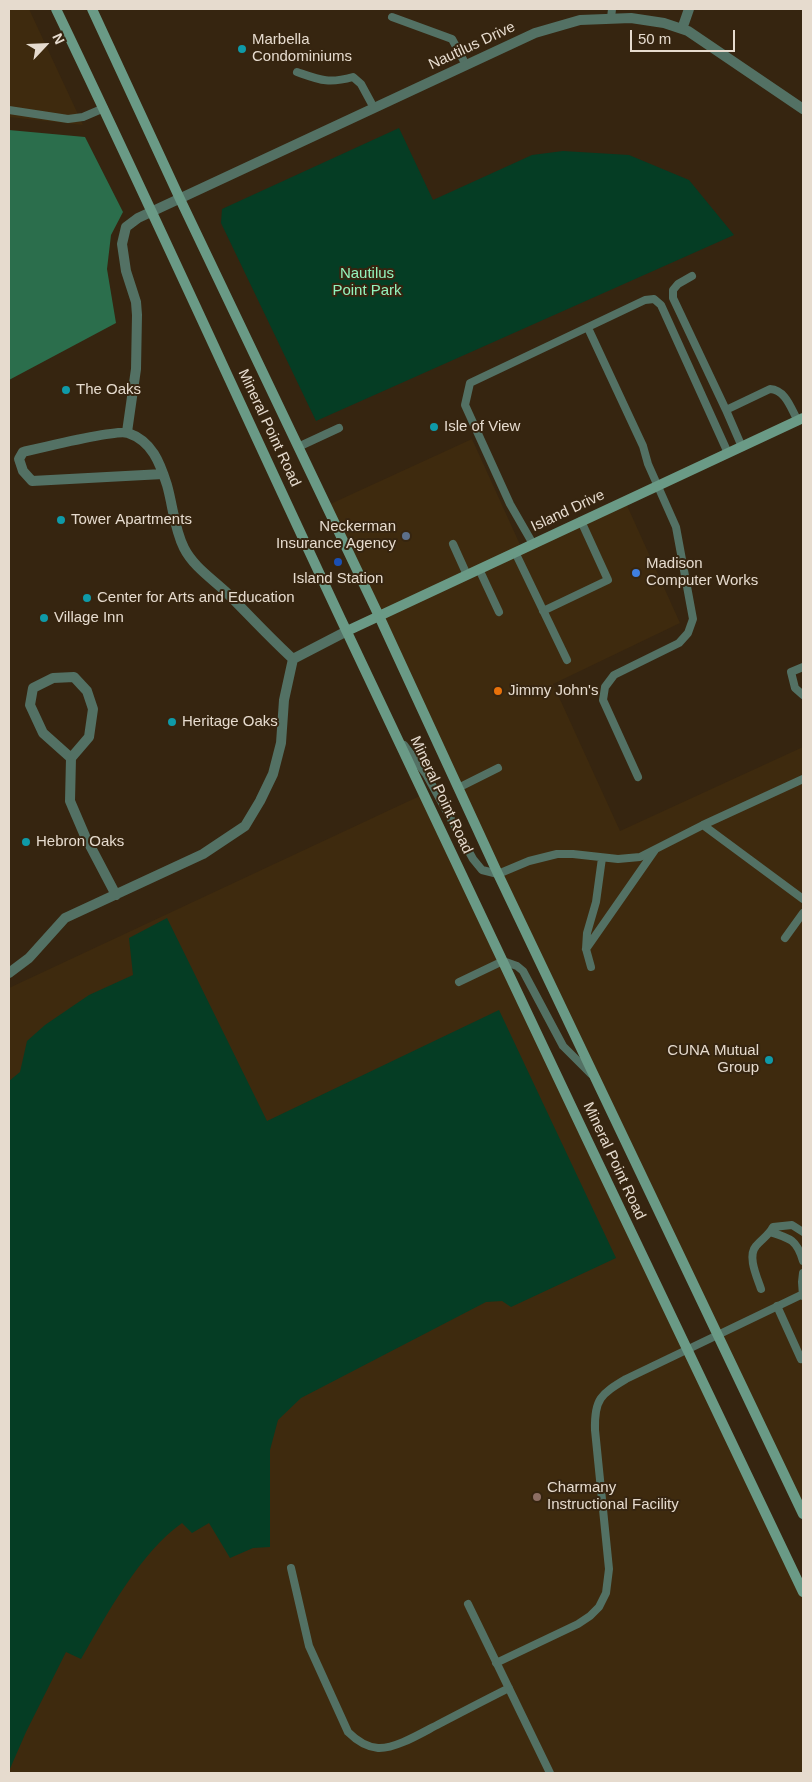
<!DOCTYPE html>
<style>
body{margin:0}
#map{position:relative;width:812px;height:1782px;overflow:hidden;background:#362510;font-family:Arial,sans-serif}
canvas{display:block}
.frame{position:absolute;inset:0;border:10px solid #e6dbce;pointer-events:none}
.north{position:absolute;left:20px;top:20px;width:50px;height:50px;-webkit-text-stroke:4px #362510;paint-order:stroke;rotate:65deg;font-size:14px;font-weight:700;line-height:20px;text-align:center;color:#e6dbce}
.north::after{content:'';display:block;margin:auto;width:18px;height:22px;background:#e6dbce;clip-path:polygon(50% 0,100% 100%,50% 72%,0 100%)}
.scale{position:absolute;left:630px;top:30px;width:105px;height:22px;box-sizing:border-box;border:2px solid #e6dbce;border-top:0;padding-left:6px;font-size:15px;line-height:18px;white-space:nowrap;color:#e6dbce;-webkit-text-stroke:4px #362510;paint-order:stroke}
</style>
<div id="map">
<canvas width="812" height="1782"></canvas>
<div class="frame"></div>
<div class="north">N</div>
<div class="scale">50 m</div>
</div>
<script>
const c = document.querySelector('canvas').getContext('2d');
c.lineJoin = 'round';
function paint(path, color) { c.fillStyle = color; c.fill(path, 'evenodd'); }
function trace(path, color, width, dash) { c.strokeStyle = color; c.lineWidth = width; c.lineCap = dash ? 'butt' : 'round'; c.setLineDash(dash || []); c.stroke(path); }
function drawText(font, color, halo, rows, align = 'center') {
  c.font = font + ' Arial,sans-serif'; c.lineWidth = 4; c.setLineDash([]); c.textBaseline = 'middle'; c.strokeStyle = halo; c.fillStyle = color; for (const [text, x, y, turn = 0] of rows) {
    c.save(); c.translate(x, y); c.rotate((+turn || 0) * Math.PI / 180); c.textAlign = isNaN(turn) ? turn : align; if (halo) c.strokeText(text, 0, 0); c.fillText(text, 0, 0); c.restore();
  }
}
const built = new Path2D(`
 M 9,9 L 29,9 L 83,125 L 9,117 Z
 M 472,439 L 522,549 L 625,501 L 680,623 L 553,684 L 620,831 L 803,747 L 803,1514 L 326,506 Z
 M 424,794 L 803,1592 L 803,1773 L 9,1773 L 9,988 Z`);
const green = new Path2D(`
 M 399,128 L 433,200 L 532,155 L 563,151 L 629,155 L 689,180 L 734,235 L 316,421 L 221,223 L 222,209 Z
 M 167,918 L 267,1121 L 499,1010 L 616,1258 L 511,1307 L 502,1301 L 486,1302 L 301,1398 L 278,1420 L 270,1450 L 270,1547 L 253,1548 L 230,1558 L 209,1523 L 192,1533 L 182,1523 C 140,1553 107,1614 81,1659 L 66,1652 L 26,1732 L 9,1771 L 9,1081 L 20,1072 L 27,1041 L 45,1025 L 89,995 L 133,975 L 129,938 Z`);
const forest = new Path2D(`
 M 9,130 L 85,137 L 123,212 L 111,235 L 107,269 L 116,323 L 9,380 Z`);
const lane = new Path2D(`
 M 392,17 L 452,39 L 466,65
 M 611,18 L 612,9
 M 297,72 C 320,80 328,84 353,77 L 361,84 L 374,108
 M 9,110 L 68,119 L 83,117 L 104,108
 M 692,276 L 678,284 L 673,290 L 673,298 L 726,410
 M 588,328 L 643,446 L 648,464 L 676,527 L 693,619 L 688,633 L 679,643 L 614,675 L 605,687 L 603,700 L 638,777
 M 298,447 L 339,428
 M 742,447 L 726,410 L 770,389 C 786,390 791,409 798,421
 M 453,544 L 467,575
 M 533,544 L 510,504 L 465,405 L 470,383 L 645,300 L 654,299 L 661,305 L 728,453
 M 515,552 L 567,660
 M 479,569 L 499,612
 M 543,611 L 608,580 L 581,521
 M 803,667 L 791,672 L 795,688 L 803,695
 M 404,745 L 426,774 L 473,859 L 482,870 L 498,874 L 529,861 L 557,854 L 573,854 L 618,859 L 640,857 L 703,825 L 803,779
 M 458,788 L 498,768
 M 703,825 L 803,899
 M 785,938 L 803,913
 M 586,949 L 655,850
 M 591,967 L 586,949 L 587,933 L 596,902 L 602,858
 M 459,982 L 503,961 L 517,966 L 523,971 L 563,1046 L 591,1074
 M 770,1232 C 790,1238 797,1240 803,1261
 M 803,1273 L 802,1282 L 803,1296
 M 761,1289 C 757,1277 747,1256 756,1246 C 762,1239 769,1235 773,1227 L 792,1225 L 803,1232
 M 777,1306 L 801,1359 L 803,1357
 M 291,1568 L 309,1646 L 348,1732 C 356,1740 366,1747 378,1748 C 396,1749 423,1732 439,1724 C 462,1712 485,1700 509,1688
 M 468,1604 L 550,1773
 M 496,1663 L 578,1624 L 590,1616 L 599,1607 L 606,1593 L 609,1569 L 595,1430 C 594,1399 601,1394 626,1379 L 803,1294`);
const street = new Path2D(`
 M 682,29 L 689,9
 M 127,432 L 136,369 L 137,315 L 136,302 L 126,271 L 122,244 L 126,227 L 138,218 L 535,33 L 580,20 L 631,18 L 664,23 L 688,31 L 803,109
 M 163,474 L 32,481 L 23,471 L 19,459 L 23,452 C 40,448 117,429 128,433 C 152,441 160,463 167,485 C 173,506 174,528 184,548 C 193,566 211,578 226,592 C 248,614 270,638 293,659
 M 74,677 L 87,691 L 93,709 L 89,737 L 71,758 L 43,733 L 30,705 L 33,688 L 53,678 Z
 M 71,758 L 70,801 L 85,836 L 116,895
 M 9,973 L 29,958 L 65,918 L 203,854 L 245,826 L 260,801 L 273,774 L 281,743 L 284,700 L 293,659 L 347,631`);
const secondary = new Path2D(`
 M 56,9 C 155,215 249,424 346,630 C 498,951 649,1272 803,1592
 M 92,9 L 180,199 L 379,616 L 498,874 L 803,1514
 M 347,631 L 803,418`);
const markers = [
 [242,49,5,"#0f9aa8"],
 [66,390,5,"#0f9aa8"],
 [434,427,5,"#0f9aa8"],
 [61,520,5,"#0f9aa8"],
 [406,536,5,"#5c6f8a"],
 [338,562,5,"#1a4fb4"],
 [636,573,5,"#3f7fe0"],
 [87,598,5,"#0f9aa8"],
 [44,618,5,"#0f9aa8"],
 [498,691,5,"#e8710a"],
 [172,722,5,"#0f9aa8"],
 [26,842,5,"#0f9aa8"],
 [769,1060,5,"#0f9aa8"],
 [537,1497,5,"#8d6e63"]
];
const poiNames = [
 ["Marbella",252,40],
 ["Condominiums",252,57],
 ["The Oaks",76,390],
 ["Isle of View",444,427],
 ["Tower Apartments",71,520],
 ["Neckerman",396,527,"right"],
 ["Insurance Agency",396,544,"right"],
 ["Madison",646,564],
 ["Computer Works",646,581],
 ["Island Station",338,579,"center"],
 ["Center for Arts and Education",97,598],
 ["Village Inn",54,618],
 ["Jimmy John's",508,691],
 ["Heritage Oaks",182,722],
 ["Hebron Oaks",36,842],
 ["CUNA Mutual",759,1051,"right"],
 ["Group",759,1068,"right"],
 ["Charmany",547,1488],
 ["Instructional Facility",547,1505]
];
const streetNames = [
 ["Nautilus Drive",472,46,-25],
 ["Mineral Point Road",269,428,65],
 ["Island Drive",568,511,-25],
 ["Mineral Point Road",441,795,65],
 ["Mineral Point Road",614,1161,65]
];
const parkNames = [
 ["Nautilus",367,274],
 ["Point Park",367,291]
];
paint(built, '#3e2a0e');
paint(green, '#053d24');
paint(forest, '#2b6e4c');
trace(lane, '#537164', 8);
trace(street, '#537164', 10);
trace(secondary, '#6a9a86', 10);
for (const [x, y, r, color] of markers) { const dot = new Path2D(); dot.arc(x, y, r, 0, 2 * Math.PI); c.fillStyle = color; c.fill(dot); trace(dot, '#362510', 2); }
drawText('15px', '#e6dbce', '#362510', poiNames, 'left');
drawText('15px', '#e6dbce', '#362510', streetNames);
drawText('15px', '#93f3bd', '#362510', parkNames);
</script>
